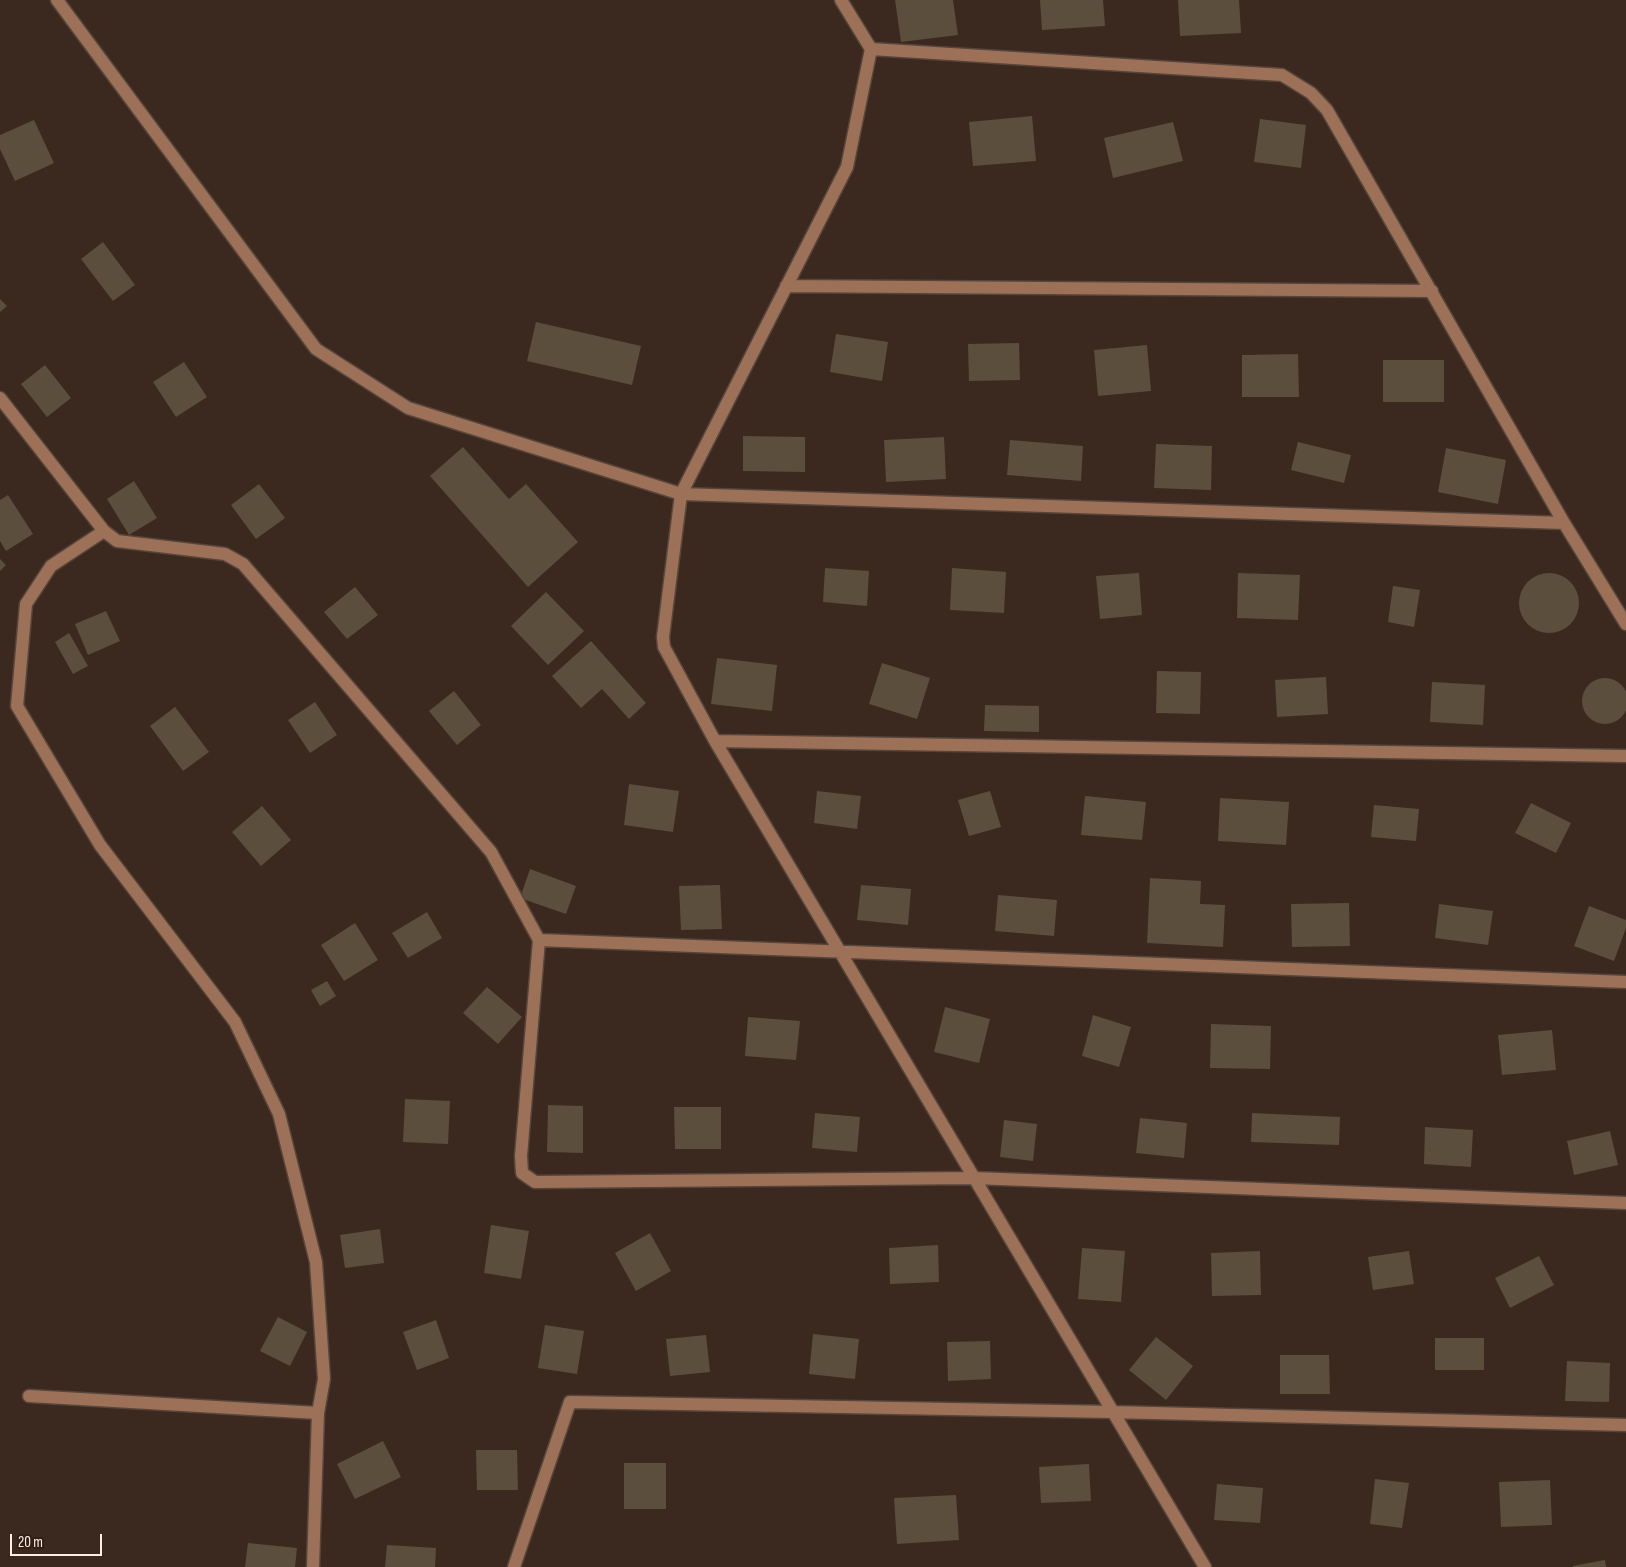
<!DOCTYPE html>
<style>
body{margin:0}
#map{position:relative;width:1626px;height:1567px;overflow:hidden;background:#3b291f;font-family:"Sofia Sans Condensed",sans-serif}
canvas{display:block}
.scale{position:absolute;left:10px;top:1534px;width:92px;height:22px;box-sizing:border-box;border:2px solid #fbefe8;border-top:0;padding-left:6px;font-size:15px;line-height:18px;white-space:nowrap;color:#fbefe8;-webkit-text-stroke:4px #311f15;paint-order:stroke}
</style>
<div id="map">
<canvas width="1626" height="1567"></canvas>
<div class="scale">20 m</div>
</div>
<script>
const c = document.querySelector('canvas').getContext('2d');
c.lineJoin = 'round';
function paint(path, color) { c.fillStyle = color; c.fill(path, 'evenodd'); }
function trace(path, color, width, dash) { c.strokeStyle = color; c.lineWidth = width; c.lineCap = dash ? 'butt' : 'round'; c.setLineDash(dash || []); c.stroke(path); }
const building = new Path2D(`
 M 895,0 L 953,0 L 958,35 L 901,42 Z
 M 1040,0 L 1103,0 L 1105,26 L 1042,30 Z
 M 1178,0 L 1239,0 L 1241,33 L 1180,36 Z
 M 1032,116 L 1036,161 L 973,166 L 969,122 Z
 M 1260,119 L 1306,125 L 1301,168 L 1254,162 Z
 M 34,120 L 54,163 L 15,181 L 0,149 L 0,135 Z
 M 1173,122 L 1183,161 L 1113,178 L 1104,138 Z
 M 103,242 L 135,285 L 113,301 L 81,259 Z
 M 0,299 L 7,306 L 0,312 Z
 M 536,322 L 641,346 L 632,385 L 527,361 Z
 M 836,334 L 888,342 L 882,381 L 830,372 Z
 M 1019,343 L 1020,380 L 969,381 L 968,344 Z
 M 1147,345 L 1151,391 L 1098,396 L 1094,350 Z
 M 1298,354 L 1299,397 L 1242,397 L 1242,355 Z
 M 1383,360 L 1444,360 L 1444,402 L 1383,402 Z
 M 184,362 L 207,397 L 176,417 L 153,382 Z
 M 45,365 L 71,398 L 47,417 L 21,384 Z
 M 743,436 L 805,437 L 805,472 L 743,471 Z
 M 944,437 L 946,479 L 886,482 L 884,440 Z
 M 1010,440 L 1083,446 L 1081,481 L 1007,475 Z
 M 1298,442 L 1351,455 L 1344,483 L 1291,470 Z
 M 1156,444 L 1212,446 L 1211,490 L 1154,488 Z
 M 463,447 L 509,499 L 526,484 L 578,542 L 528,587 L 430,476 Z
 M 1446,448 L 1506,460 L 1498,504 L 1438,492 Z
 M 134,481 L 157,518 L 129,535 L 107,499 Z
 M 259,484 L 285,518 L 256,539 L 231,505 Z
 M 8,495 L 33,534 L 6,551 L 0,541 L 0,500 Z
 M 0,559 L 6,565 L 0,571 Z
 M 825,568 L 869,571 L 867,606 L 823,602 Z
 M 952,568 L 1006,572 L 1004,613 L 950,610 Z
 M1519 603a30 30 0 1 1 60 0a30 30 0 1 1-60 0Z
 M 1139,573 L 1142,615 L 1100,619 L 1096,576 Z
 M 1238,573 L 1300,575 L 1298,620 L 1237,618 Z
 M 1393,586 L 1420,590 L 1414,627 L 1388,622 Z
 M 355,587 L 378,615 L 347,639 L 324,612 Z
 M 546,592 L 584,631 L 548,665 L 511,626 Z
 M 106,611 L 120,641 L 88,655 L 75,624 Z
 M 69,633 L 88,666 L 73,674 L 55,642 Z
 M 591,641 L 646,703 L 629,719 L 602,689 L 581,708 L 552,676 Z
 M 717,658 L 777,665 L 772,711 L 711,704 Z
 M 882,663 L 930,678 L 917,719 L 869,704 Z
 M 1157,671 L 1201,672 L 1200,714 L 1156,713 Z
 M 1326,677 L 1328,714 L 1277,717 L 1275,680 Z
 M1582 701a23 23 0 1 1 46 0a23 23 0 1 1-46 0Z
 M 1432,682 L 1485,685 L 1483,725 L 1430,722 Z
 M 454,691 L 481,725 L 457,745 L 429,711 Z
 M 315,702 L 337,735 L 310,753 L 288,720 Z
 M 985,705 L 1039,706 L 1039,732 L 984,731 Z
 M 175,707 L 209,752 L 183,771 L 150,726 Z
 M 629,784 L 679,791 L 673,832 L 624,825 Z
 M 817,791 L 861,796 L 857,829 L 814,823 Z
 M 990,791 L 1001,827 L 969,836 L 958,800 Z
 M 1085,796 L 1146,802 L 1142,840 L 1081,835 Z
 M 1220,798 L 1289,802 L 1286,845 L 1218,841 Z
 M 1531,803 L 1571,823 L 1556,853 L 1515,833 Z
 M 1374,805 L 1419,809 L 1416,841 L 1371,837 Z
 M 262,806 L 291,840 L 261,866 L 232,832 Z
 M 530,869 L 576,886 L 566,914 L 520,898 Z
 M 1150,878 L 1201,881 L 1200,904 L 1225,905 L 1223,947 L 1147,943 Z
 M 720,885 L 722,929 L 681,930 L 679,886 Z
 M 861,885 L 911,889 L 908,925 L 857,920 Z
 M 998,895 L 1057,900 L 1054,936 L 995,931 Z
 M 1349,903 L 1350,946 L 1292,947 L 1291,904 Z
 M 1439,904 L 1493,911 L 1488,945 L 1435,938 Z
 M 1589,906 L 1626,920 L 1626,928 L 1614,961 L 1574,946 Z
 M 427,912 L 442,938 L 408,958 L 392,933 Z
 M 355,923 L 378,960 L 344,981 L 321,945 Z
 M 327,981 L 336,996 L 320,1006 L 311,990 Z
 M 487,987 L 522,1017 L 498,1044 L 463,1013 Z
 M 945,1007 L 990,1019 L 979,1063 L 934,1052 Z
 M 1093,1015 L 1131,1027 L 1119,1067 L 1082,1056 Z
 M 748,1017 L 800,1021 L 796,1060 L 745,1056 Z
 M 1211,1024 L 1271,1026 L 1270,1069 L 1210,1068 Z
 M 1552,1030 L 1556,1070 L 1502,1075 L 1498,1035 Z
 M 405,1099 L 450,1101 L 448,1144 L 403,1142 Z
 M 548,1105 L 583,1106 L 583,1153 L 547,1152 Z
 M 674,1107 L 721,1107 L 721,1149 L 675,1149 Z
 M 815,1113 L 860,1117 L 857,1152 L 812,1148 Z
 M 1252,1113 L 1340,1117 L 1339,1145 L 1251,1142 Z
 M 1140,1118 L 1187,1123 L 1184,1158 L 1136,1153 Z
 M 1004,1120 L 1037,1124 L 1033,1161 L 1000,1157 Z
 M 1425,1127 L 1473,1130 L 1471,1167 L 1424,1164 Z
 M 1610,1131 L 1618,1165 L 1574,1175 L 1567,1141 Z
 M 491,1225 L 529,1231 L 521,1279 L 484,1273 Z
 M 380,1229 L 384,1263 L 345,1268 L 340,1235 Z
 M 650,1233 L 671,1271 L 636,1291 L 615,1253 Z
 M 938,1245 L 939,1282 L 890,1284 L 889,1248 Z
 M 1082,1248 L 1125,1251 L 1121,1302 L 1078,1299 Z
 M 1260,1251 L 1261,1295 L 1212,1296 L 1211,1253 Z
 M 1409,1251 L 1414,1284 L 1373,1290 L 1368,1257 Z
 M 1539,1256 L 1554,1285 L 1510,1308 L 1495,1278 Z
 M 278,1317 L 307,1332 L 290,1366 L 260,1351 Z
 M 436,1320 L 449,1358 L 417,1370 L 403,1332 Z
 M 545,1325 L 584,1331 L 577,1374 L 538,1368 Z
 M 813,1334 L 859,1339 L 855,1379 L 809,1374 Z
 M 706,1335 L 710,1372 L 670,1376 L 666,1339 Z
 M 1156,1337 L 1193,1366 L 1166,1400 L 1129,1370 Z
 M 1435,1338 L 1484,1338 L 1484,1370 L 1435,1370 Z
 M 990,1341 L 991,1379 L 948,1381 L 947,1342 Z
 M 1280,1355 L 1329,1355 L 1330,1394 L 1280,1394 Z
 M 1567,1361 L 1610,1363 L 1609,1402 L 1565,1401 Z
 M 383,1441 L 401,1477 L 355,1499 L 337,1464 Z
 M 476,1450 L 517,1450 L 518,1490 L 477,1490 Z
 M 624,1463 L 666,1463 L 666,1509 L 624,1509 Z
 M 1089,1464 L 1091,1501 L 1041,1503 L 1039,1467 Z
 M 1375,1479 L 1409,1483 L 1402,1528 L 1370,1524 Z
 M 1550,1480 L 1552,1525 L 1501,1527 L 1499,1482 Z
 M 1217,1484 L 1263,1488 L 1260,1523 L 1214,1520 Z
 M 956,1495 L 959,1540 L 897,1544 L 894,1498 Z
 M 248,1543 L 297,1548 L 295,1567 L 245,1567 Z
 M 387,1545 L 436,1548 L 435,1567 L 385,1567 Z
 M 1605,1560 L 1606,1567 L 1573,1567 L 1573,1566 Z`);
const minor = new Path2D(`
 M 57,0 L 316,349 L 408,408 L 681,494 L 1564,523
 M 841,0 L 871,49 L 847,167 L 681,494 L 663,637 L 664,647 L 715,741 L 1205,1567
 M 871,49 L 1282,75 L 1311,93 L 1327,110 L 1564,523 L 1626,624
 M 786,286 L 1432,291
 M 0,398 L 104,531 L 117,541 L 225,554 L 243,564 L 491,852 L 539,940
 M 104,531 L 51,566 L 26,604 L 17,706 L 100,845 L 235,1022 L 279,1114 L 316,1262 L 324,1379 L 318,1413 L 313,1567
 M 715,741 L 1626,756
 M 1626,982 L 539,940 L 521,1156 L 522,1173 L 535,1182 L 974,1178 L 1626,1203
 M 29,1396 L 318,1413
 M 514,1567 L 570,1402 L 1113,1412 L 1626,1425`);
paint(building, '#5b4e3c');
trace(minor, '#56453b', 15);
trace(minor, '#9d7158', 12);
</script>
